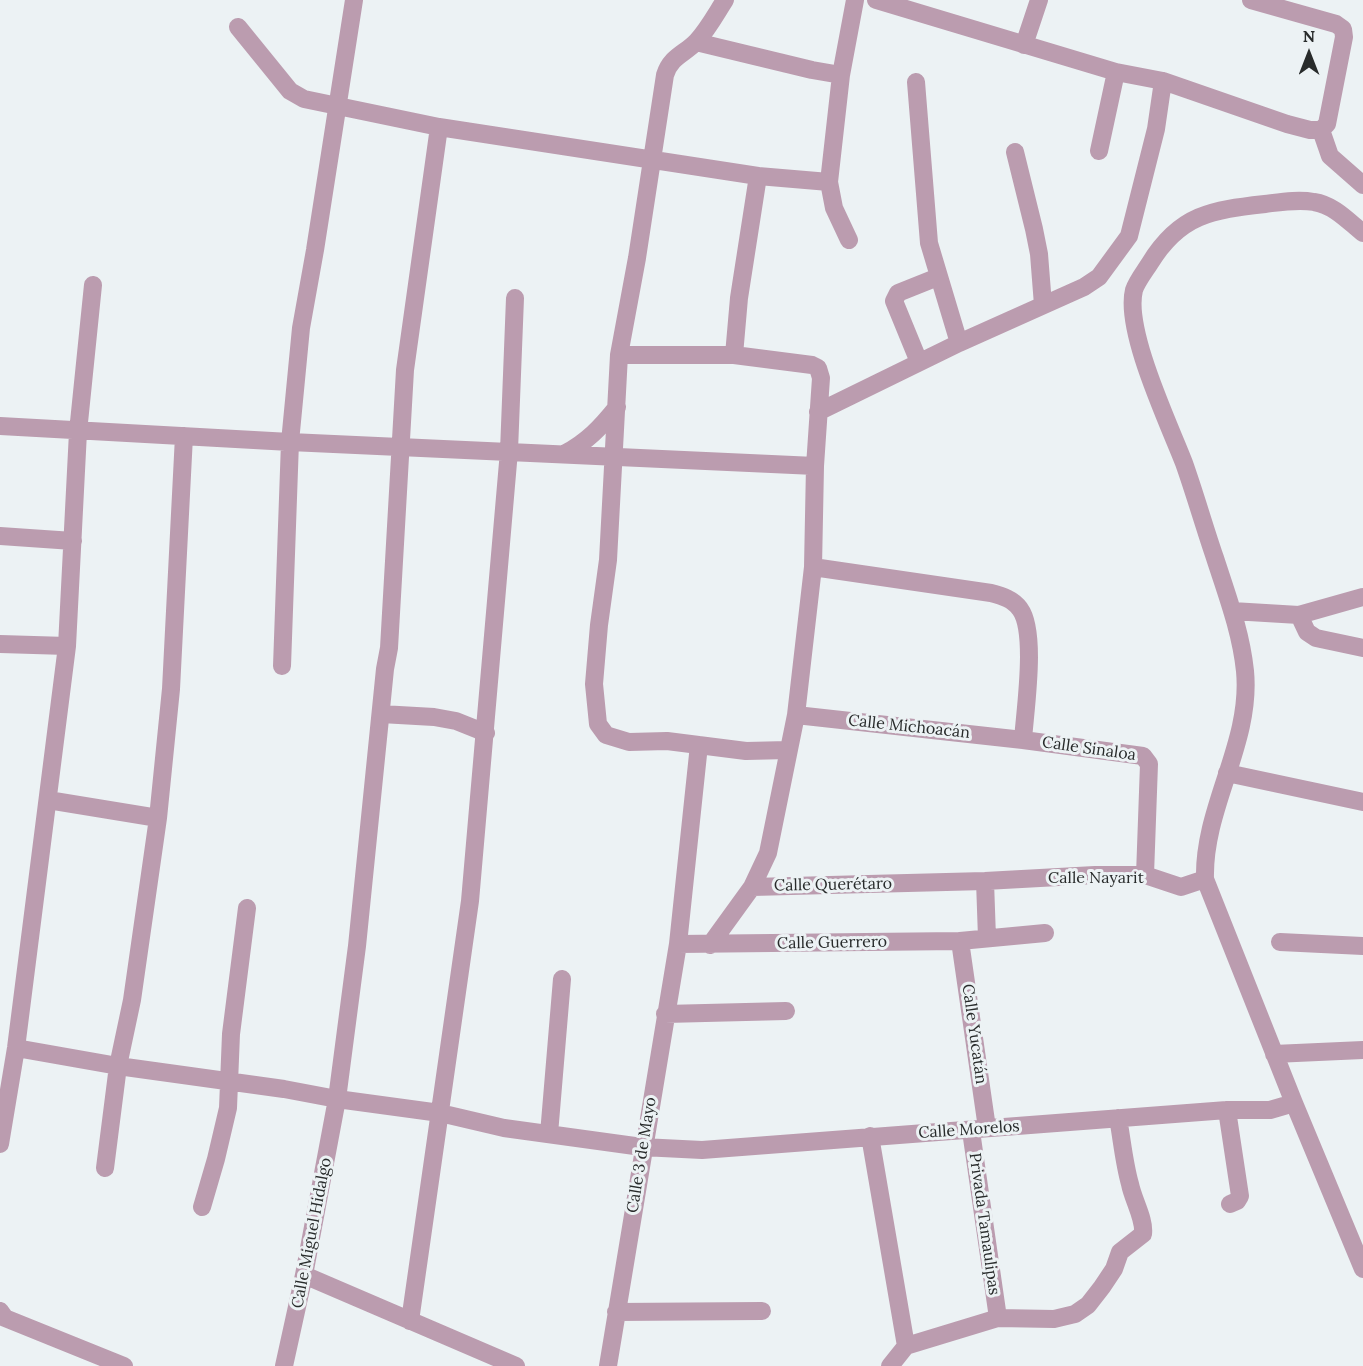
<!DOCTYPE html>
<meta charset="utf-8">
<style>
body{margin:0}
#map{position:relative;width:1363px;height:1366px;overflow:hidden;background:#ecf2f4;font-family:Lora,serif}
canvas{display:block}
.north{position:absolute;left:1279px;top:24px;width:60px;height:60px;-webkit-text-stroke:4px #ecf2f4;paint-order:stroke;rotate:0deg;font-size:16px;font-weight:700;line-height:24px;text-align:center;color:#282b2b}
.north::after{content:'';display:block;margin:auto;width:21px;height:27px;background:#282b2b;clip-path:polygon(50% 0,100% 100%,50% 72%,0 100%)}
</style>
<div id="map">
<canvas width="1363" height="1366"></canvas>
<div class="north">N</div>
</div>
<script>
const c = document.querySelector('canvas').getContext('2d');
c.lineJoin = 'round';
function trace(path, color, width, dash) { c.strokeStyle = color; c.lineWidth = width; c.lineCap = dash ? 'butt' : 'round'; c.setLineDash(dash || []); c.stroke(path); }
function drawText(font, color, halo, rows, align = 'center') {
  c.font = font + ' Lora,serif'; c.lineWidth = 6; c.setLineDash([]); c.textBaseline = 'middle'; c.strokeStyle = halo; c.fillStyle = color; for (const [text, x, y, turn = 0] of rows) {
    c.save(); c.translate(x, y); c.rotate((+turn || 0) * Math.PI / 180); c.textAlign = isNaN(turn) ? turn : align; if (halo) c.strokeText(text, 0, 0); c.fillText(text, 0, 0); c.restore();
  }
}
const minor = new Path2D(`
 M 725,0 C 716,14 708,29 697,41 C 685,54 671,56 665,75 L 637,258 L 619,355 L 608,560 L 599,625 L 594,684 L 598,724 L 606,735 L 629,742 L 667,741 L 746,751 L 788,750
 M 876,0 L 1116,72 L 1163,81 L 1287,124 L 1310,130 L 1321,130 L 1327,124 L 1344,37 L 1343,29 L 1336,24 L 1251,0
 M 238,27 L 290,91 L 304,99 L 439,127 L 758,176 L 829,182 L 841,75 L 855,0
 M 696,42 L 812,70 L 841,75
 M 1024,45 L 1039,0
 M 916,82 L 929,243 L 959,343
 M 1321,130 L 1330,156 L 1363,185
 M 1099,151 L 1116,72
 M 1015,152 L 1034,229 L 1039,254 L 1043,305
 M 829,182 L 834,208 L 849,240
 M 1363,233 C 1348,221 1334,205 1314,202 C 1298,199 1281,202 1265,204 C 1212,210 1180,214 1150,263 C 1145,271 1137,281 1134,290 C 1124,330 1169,424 1184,463 C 1195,494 1204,526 1215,558 C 1227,595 1241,632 1245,671 C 1252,743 1203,807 1205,879 L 1294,1103 L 1363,1269
 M 619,355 L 734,355 L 812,365 L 818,368 L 821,378 L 815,466 L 813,567 L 796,715 L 768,853 L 752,887 L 710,945
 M 734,355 L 739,298 L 758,176
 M 919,362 L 894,301 L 898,293 L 938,277
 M 818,412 L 959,343 L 1084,287 L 1099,277 L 1129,236 L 1156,129 L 1163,81
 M 0,426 L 290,442 L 815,466
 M 564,454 C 587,442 601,427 617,407
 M 0,536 L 73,541
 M 813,567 L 991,593 C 1002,596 1013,599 1020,609 C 1037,632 1025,710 1023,740
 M 1232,611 L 1299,615 L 1363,597
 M 1299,615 L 1307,632 L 1316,638 L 1363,648
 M 0,644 L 67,646
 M 282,666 L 290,442 L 301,328 L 315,250 L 354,0
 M 381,714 L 434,717 L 456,721 L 486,733
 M 796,715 L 1023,740 L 1143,756 L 1149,764 L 1145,875
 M 1227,773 L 1363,802
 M 48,800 L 158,818
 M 985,881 L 987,938
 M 752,887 L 985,881 L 1095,875 L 1145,875 L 1181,887 L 1205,879
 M 960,941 L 987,1128
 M 1280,942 L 1363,946
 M 678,944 L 960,941 L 1045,933
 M 665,1014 L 786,1011
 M 16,1048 L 118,1066 L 284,1089 L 337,1099 L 440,1113 L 504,1128 L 642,1147 L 702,1150 L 1227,1110 L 1270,1110 L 1294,1103
 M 1274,1054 L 1363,1050
 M 1227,1110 L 1240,1196 L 1237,1201 L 1230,1204
 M 971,1131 L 998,1318
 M 549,1134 L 562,979
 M 870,1136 L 906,1346
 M 0,1144 L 16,1048 L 67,646 L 78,432 L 93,285
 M 105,1168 L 118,1066 L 132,1000 L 158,818 L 171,689 L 184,436
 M 202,1207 L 216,1159 L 228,1108 L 231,1034 L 247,908
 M 304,1275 L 516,1366
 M 0,1311 L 5,1318 L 124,1366
 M 616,1312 L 762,1311
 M 410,1321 L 470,901 L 509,451 L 515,298
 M 284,1366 L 304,1275 L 337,1099 L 357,946 L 385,669 L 389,648 L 405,370 L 439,127
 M 608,1366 L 678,944 L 699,745
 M 890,1366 L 906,1346 L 998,1318 L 1054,1319 L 1075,1314 L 1088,1305 L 1102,1287 L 1114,1269 L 1120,1252 L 1143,1234 C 1145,1219 1133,1200 1130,1184 C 1124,1163 1122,1140 1118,1118`);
const streetNames = [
 ["Calle Michoacán",909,727,6],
 ["Calle Sinaloa",1089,749,8],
 ["Calle Nayarit",1096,878],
 ["Calle Querétaro",833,885,-1],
 ["Calle Guerrero",832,943,-1],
 ["Calle Yucatán",974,1034,82],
 ["Calle Morelos",969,1130,-4],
 ["Calle 3 de Mayo",642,1155,-81],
 ["Privada Tamaulipas",984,1224,82],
 ["Calle Miguel Hidalgo",312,1233,-79]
];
trace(minor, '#bb9caf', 18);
drawText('16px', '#282b2b', '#ecf2f4', streetNames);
</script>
